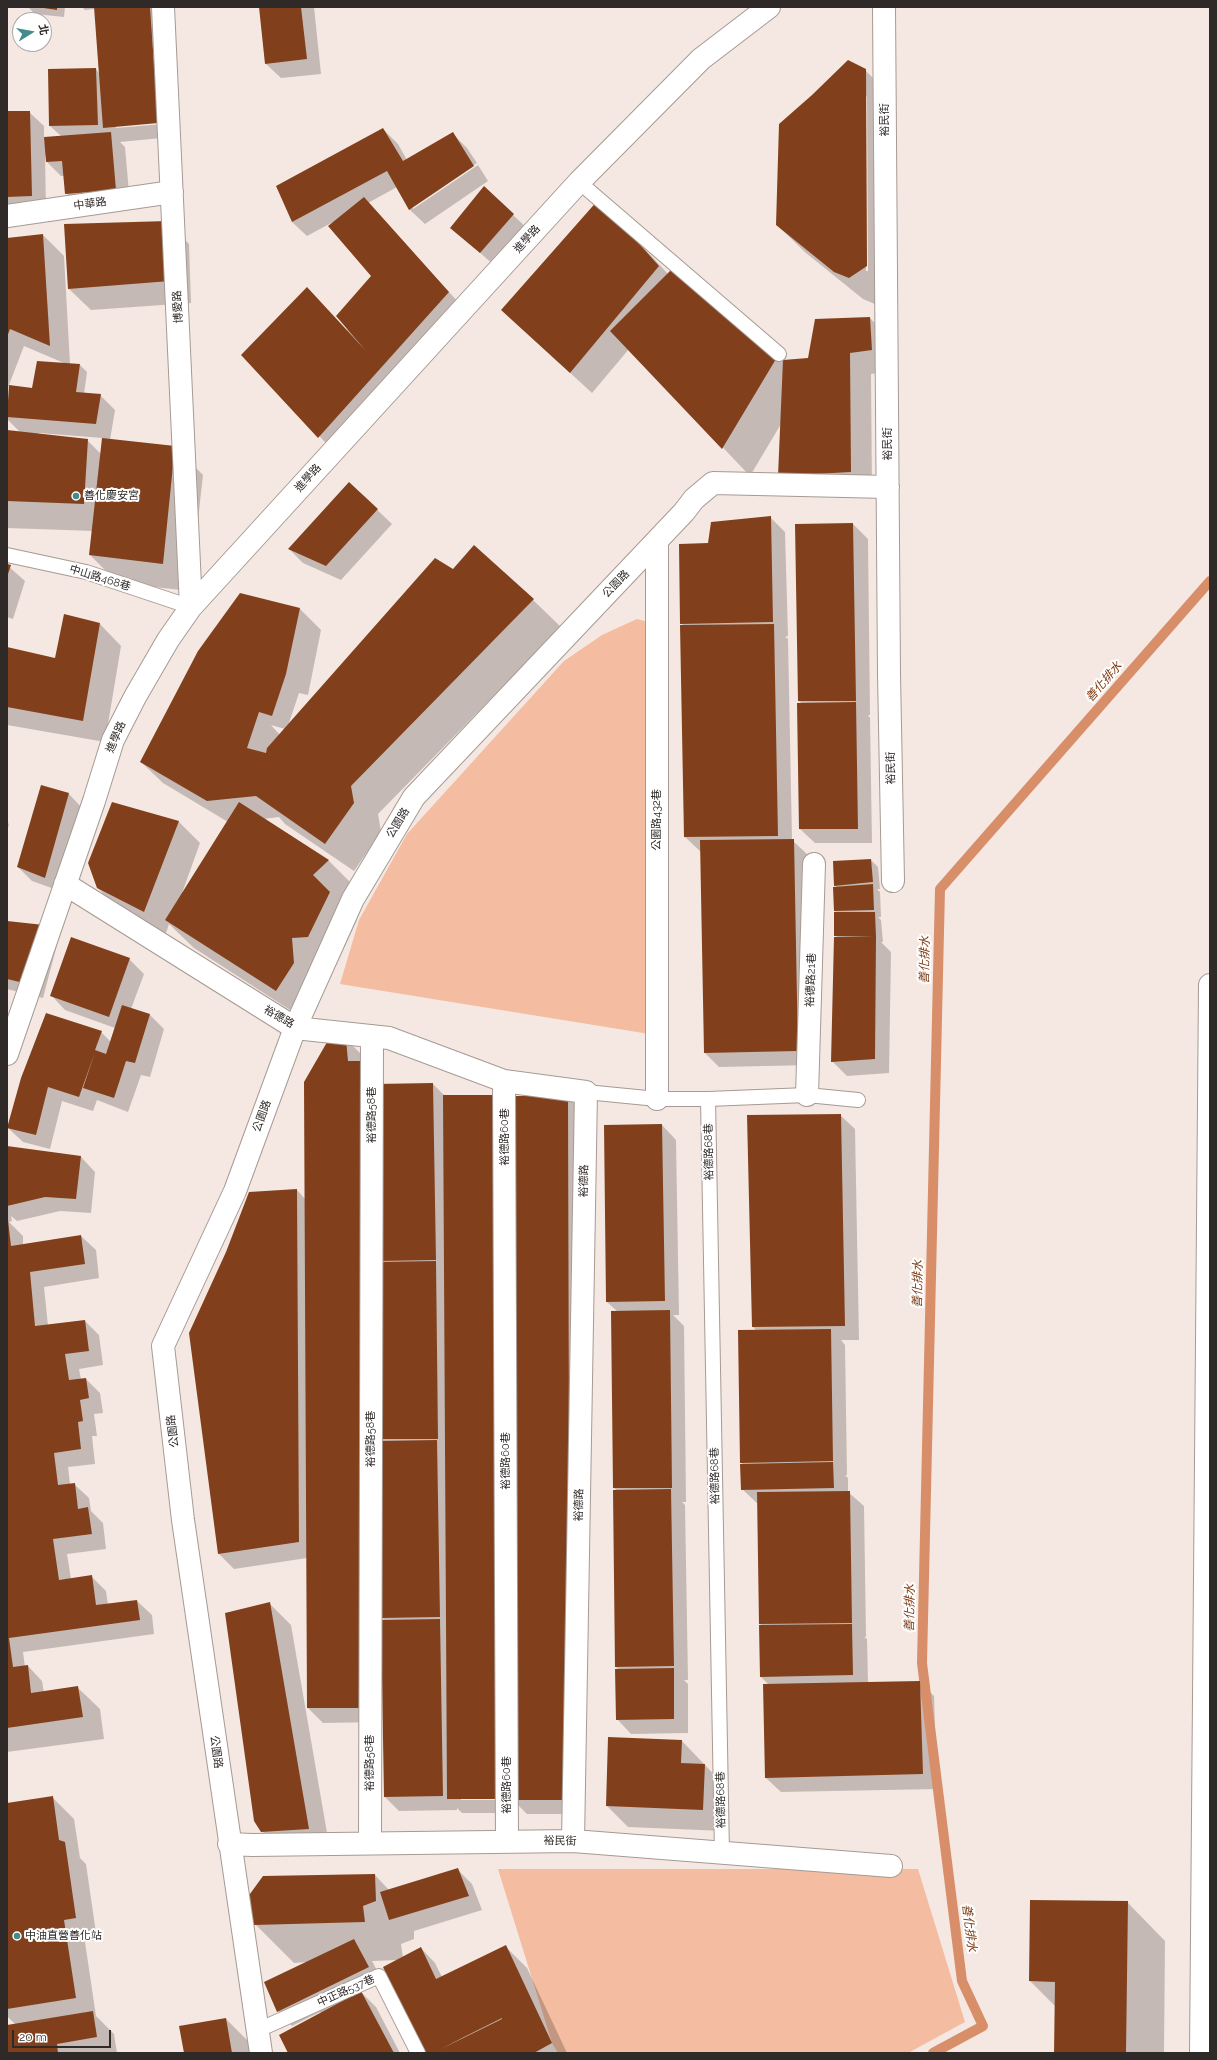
<!DOCTYPE html>
<meta charset="utf-8">
<style>
body{margin:0}
#map{position:relative;width:1217px;height:2060px;overflow:hidden;background:#f5e8e2;font-family:Raleway,"Noto Sans TC",sans-serif}
canvas{display:block}
.frame{position:absolute;inset:0;border:8px solid #2f2a28;pointer-events:none}
.north{position:absolute;left:12px;top:12px;width:40px;height:40px;box-sizing:border-box;background:#fff;border:1px solid #acaaa9;border-radius:50%;rotate:79deg;font-size:11px;font-weight:700;line-height:16px;text-align:center;color:#2f2a28}
.north::after{content:'';display:block;margin:auto;width:14px;height:18px;background:#438b8d;clip-path:polygon(50% 0,100% 100%,50% 72%,0 100%)}
.scale{position:absolute;left:12px;top:2030px;width:99px;height:18px;box-sizing:border-box;border:2px solid #2f2a28;border-top:0;padding-left:5px;font-size:12px;line-height:14px;white-space:nowrap;color:#2f2a28;-webkit-text-stroke:3px #fff;paint-order:stroke}
</style>
<div id="map">
<canvas width="1217" height="2060"></canvas>
<div class="frame"></div>
<div class="north">北</div>
<div class="scale">20 m</div>
</div>
<script>
const c = document.querySelector('canvas').getContext('2d');
c.lineJoin = 'round';
function paint(path, color) { c.fillStyle = color; c.fill(path, 'evenodd'); }
function trace(path, color, width, dash) { c.strokeStyle = color; c.lineWidth = width; c.lineCap = dash ? 'butt' : 'round'; c.setLineDash(dash || []); c.stroke(path); }
function drawText(font, color, halo, rows, align = 'center') {
  c.font = font + ' Raleway,"Noto Sans TC",sans-serif'; c.lineWidth = 4; c.setLineDash([]); c.textBaseline = 'middle'; c.strokeStyle = halo; c.fillStyle = color; for (const [text, x, y, turn = 0] of rows) {
    c.save(); c.translate(x, y); c.rotate((+turn || 0) * Math.PI / 180); c.textAlign = isNaN(turn) ? turn : align; if (halo) c.strokeText(text, 0, 0); c.fillText(text, 0, 0); c.restore();
  }
}
const green = new Path2D(`
 M 637,619 L 648,622 L 656,635 L 668,1037 L 340,984 L 359,920 L 407,834 L 564,661 L 602,635 Z
 M 498,1869 L 918,1869 L 965,2022 L 908,2053 L 558,2053 L 552,2043 Z`);
const shadow = new Path2D(`
 M 28,7 L 65,7 L 64,17 L 35,14 Z
 M 82,7 L 170,7 L 172,137 L 120,142 L 125,147 L 130,204 L 80,208 L 66,193 L 65,176 L 61,176 L 47,162 L 46,154 L 45,155 L 46,210 L 7,211 L 7,112 L 29,112 L 44,126 L 44,138 L 61,136 L 50,126 L 96,69 L 99,73 L 95,9 L 85,10 ZM 163,122 L 163,124 L 116,128 L 116,126 Z
 M 260,7 L 314,7 L 321,74 L 281,78 L 266,64 Z
 M 865,70 L 893,98 L 877,305 L 863,299 L 806,253 L 777,225 ZM 867,96 L 868,271 L 866,271 L 865,98 Z
 M 383,129 L 398,144 L 407,160 L 453,134 L 467,148 L 477,163 L 413,207 L 413,209 L 478,165 L 488,181 L 425,224 L 410,210 L 397,187 L 368,203 L 470,315 L 340,458 L 243,355 L 307,289 L 347,330 L 378,285 L 333,222 L 307,236 L 292,222 Z
 M 484,188 L 528,229 L 495,266 L 452,228 Z
 M 168,222 L 189,244 L 191,303 L 91,310 L 69,289 Z
 M 620,222 L 668,274 L 783,361 L 809,359 L 870,318 L 891,340 L 893,371 L 871,374 L 872,493 L 801,497 L 779,475 L 781,424 L 750,476 L 629,349 L 592,393 L 502,310 Z
 M 43,235 L 64,256 L 70,364 L 80,365 L 87,372 L 84,394 L 100,395 L 115,410 L 110,440 L 175,447 L 203,475 L 190,591 L 118,583 L 90,555 L 93,531 L 7,528 L 7,431 L 20,432 L 7,419 L 10,386 L 33,388 L 64,363 L 24,346 L 7,390 L 7,239 ZM 39,433 L 103,438 L 101,454 L 87,440 L 39,435 Z
 M 349,483 L 392,524 L 341,580 L 303,563 L 289,549 Z
 M 770,517 L 785,532 L 788,636 L 785,637 L 788,639 L 792,840 L 808,855 L 812,1065 L 719,1067 L 705,1053 L 701,852 L 685,837 L 681,626 L 684,626 L 681,623 L 709,544 Z
 M 853,524 L 868,539 L 870,715 L 868,715 L 870,718 L 872,843 L 815,843 L 800,829 L 802,704 L 799,701 L 796,525 Z
 M 7,565 L 25,581 L 13,619 L 7,617 Z
 M 453,571 L 533,600 L 561,627 L 378,814 L 381,832 L 354,871 L 285,824 L 279,817 L 263,819 L 328,860 L 356,888 L 340,903 L 357,920 L 336,965 L 320,966 L 304,1019 L 194,948 L 169,924 L 166,933 L 119,910 L 98,888 L 112,803 L 179,822 L 200,843 L 181,896 L 228,822 L 163,783 L 141,762 L 300,609 L 321,630 L 308,695 L 299,693 L 288,726 ZM 271,725 L 285,729 L 280,735 Z
 M 100,624 L 121,646 L 105,742 L 7,725 L 7,648 L 55,659 Z
 M 42,786 L 69,794 L 83,809 L 60,891 L 32,881 L 18,867 Z
 M 7,817 L 9,826 L 7,827 Z
 M 871,860 L 878,867 L 880,889 L 877,889 L 880,892 L 881,917 L 878,917 L 881,920 L 883,942 L 881,942 L 891,952 L 889,1073 L 847,1076 L 832,1061 L 838,938 L 835,935 L 837,913 L 835,911 L 837,888 L 835,885 Z
 M 7,922 L 43,926 L 58,941 L 43,998 L 7,989 Z
 M 129,959 L 144,974 L 131,1009 L 150,1015 L 164,1029 L 150,1077 L 141,1075 L 128,1112 L 97,1100 L 93,1111 L 62,1101 L 50,1149 L 23,1142 L 8,1128 L 101,1032 L 111,1042 L 115,1028 L 65,1010 L 51,995 Z
 M 346,1039 L 361,1054 L 361,1062 L 376,1085 L 433,1084 L 445,1096 L 511,1106 L 568,1097 L 582,1111 L 584,1814 L 527,1814 L 518,1805 L 518,1813 L 462,1813 L 457,1808 L 457,1810 L 399,1811 L 385,1797 L 385,1621 L 382,1618 L 384,1442 L 381,1439 L 379,1722 L 323,1723 L 308,1708 L 307,1558 L 234,1569 L 219,1554 L 190,1333 L 297,1190 L 305,1199 ZM 461,1798 L 509,1798 L 509,1800 L 461,1800 Z
 M 840,1115 L 855,1129 L 859,1340 L 841,1340 L 845,1345 L 847,1475 L 845,1475 L 848,1478 L 848,1492 L 864,1506 L 866,1637 L 864,1637 L 867,1639 L 868,1683 L 920,1682 L 934,1696 L 937,1789 L 781,1792 L 766,1778 L 769,1685 L 761,1677 L 762,1626 L 760,1624 L 758,1504 L 742,1489 L 743,1465 L 741,1462 L 757,1331 L 753,1327 Z
 M 662,1125 L 676,1140 L 679,1315 L 673,1315 L 684,1326 L 686,1502 L 682,1502 L 685,1505 L 688,1680 L 684,1680 L 688,1684 L 688,1733 L 631,1734 L 617,1719 L 619,1670 L 616,1667 L 617,1491 L 614,1488 L 612,1312 L 618,1312 L 607,1302 Z
 M 81,1157 L 95,1172 L 91,1213 L 60,1211 L 17,1221 L 11,1216 L 12,1221 L 9,1222 L 23,1236 L 23,1245 L 81,1236 L 96,1250 L 99,1278 L 44,1287 L 48,1326 L 85,1321 L 99,1335 L 103,1365 L 79,1369 L 81,1379 L 86,1379 L 100,1393 L 103,1413 L 94,1414 L 97,1436 L 92,1436 L 95,1464 L 68,1467 L 70,1484 L 74,1484 L 89,1498 L 91,1511 L 103,1523 L 106,1549 L 67,1554 L 71,1579 L 91,1576 L 106,1591 L 108,1605 L 137,1601 L 152,1615 L 154,1634 L 23,1652 L 25,1667 L 28,1666 L 42,1681 L 44,1693 L 78,1688 L 100,1709 L 104,1739 L 7,1752 L 7,1158 Z
 M 269,1603 L 291,1625 L 330,1850 L 283,1853 L 262,1831 Z
 M 682,1741 L 726,1787 L 724,1831 L 628,1827 L 607,1806 Z
 M 52,1797 L 74,1819 L 80,1858 L 86,1864 L 97,1940 L 85,1942 L 96,2016 L 114,2034 L 117,2053 L 7,2053 L 7,2026 L 16,2025 L 7,2016 L 7,1804 Z
 M 457,1869 L 472,1884 L 482,1910 L 414,1931 L 414,1939 L 401,1944 L 403,1958 L 421,1948 L 435,1963 L 442,1977 L 506,1947 L 527,1968 L 567,2053 L 424,2053 L 399,1960 L 372,1961 L 383,1982 L 361,1992 L 376,2007 L 400,2053 L 289,2053 L 321,2014 L 320,2012 L 292,2026 L 278,2011 L 307,1962 L 294,1963 L 255,1924 L 375,1875 L 389,1890 Z
 M 1127,1902 L 1165,1941 L 1164,2053 L 1055,2053 L 1056,2007 L 1030,1981 Z
 M 226,2019 L 248,2041 L 250,2053 L 185,2053 Z`);
const stream = new Path2D(`
 M 933,2053 L 983,2026 L 962,1981 L 922,1663 L 940,889 L 1210,581`);
const building = new Path2D(`
 M 37,7 L 57,7 L 57,10 Z
 M 94,7 L 150,7 L 158,123 L 103,128 Z
 M 259,7 L 301,7 L 307,59 L 265,64 Z
 M 848,60 L 866,69 L 867,266 L 849,278 L 834,272 L 776,225 L 779,124 L 812,95 Z
 M 96,68 L 98,125 L 49,126 L 48,69 Z
 M 7,111 L 30,111 L 32,196 L 7,197 Z
 M 383,128 L 403,161 L 453,132 L 474,166 L 409,210 L 387,171 L 292,222 L 276,186 Z
 M 111,132 L 116,190 L 65,194 L 62,161 L 46,162 L 44,137 Z
 M 484,186 L 514,214 L 480,253 L 450,228 Z
 M 364,197 L 449,292 L 318,438 L 241,355 L 307,287 L 366,351 L 336,316 L 371,276 L 328,226 Z
 M 599,199 L 659,266 L 570,373 L 501,310 Z
 M 168,221 L 170,281 L 68,289 L 64,224 Z
 M 43,234 L 50,346 L 10,329 L 7,337 L 7,238 Z
 M 675,266 L 779,354 L 722,449 L 610,331 Z
 M 870,317 L 872,350 L 850,353 L 851,472 L 778,476 L 783,360 L 808,358 L 815,319 Z
 M 37,361 L 80,364 L 76,392 L 101,394 L 96,424 L 7,417 L 9,385 L 32,388 Z
 M 7,430 L 88,439 L 84,504 L 7,501 Z
 M 102,438 L 175,446 L 163,564 L 89,555 Z
 M 349,482 L 378,509 L 326,566 L 288,549 Z
 M 771,516 L 773,622 L 680,624 L 679,544 L 708,543 L 711,522 Z
 M 853,523 L 856,701 L 798,701 L 795,524 Z
 M 474,545 L 534,599 L 351,786 L 354,803 L 325,844 L 256,796 L 207,801 L 140,762 L 198,651 L 240,593 L 300,608 L 286,674 L 272,716 L 259,712 L 247,748 L 266,753 L 267,748 L 435,558 L 453,569 Z
 M 7,564 L 11,565 L 7,577 Z
 M 64,614 L 100,623 L 83,721 L 7,707 L 7,647 L 55,658 Z
 M 774,624 L 778,836 L 684,837 L 680,625 Z
 M 856,702 L 858,829 L 799,829 L 797,703 Z
 M 41,785 L 69,793 L 45,878 L 17,867 Z
 M 112,802 L 179,821 L 144,912 L 97,888 L 88,863 Z
 M 239,802 L 329,860 L 313,875 L 330,892 L 308,937 L 292,938 L 294,963 L 276,991 L 165,920 Z
 M 794,839 L 798,1051 L 704,1053 L 700,840 Z
 M 871,859 L 873,882 L 834,886 L 833,861 Z
 M 873,884 L 874,910 L 834,911 L 833,887 Z
 M 834,912 L 875,912 L 876,937 L 875,1059 L 831,1062 L 834,937 L 874,936 L 834,936 Z
 M 7,921 L 44,925 L 28,984 L 7,979 Z
 M 71,937 L 130,958 L 109,1017 L 50,996 Z
 M 122,1005 L 150,1014 L 135,1063 L 126,1061 L 114,1098 L 83,1088 L 95,1052 L 79,1097 L 48,1087 L 36,1135 L 7,1128 L 21,1078 L 46,1013 L 102,1031 L 95,1050 L 106,1054 Z
 M 330,1037 L 346,1039 L 348,1061 L 361,1061 L 365,1708 L 307,1708 L 304,1082 Z
 M 433,1083 L 436,1260 L 377,1261 L 375,1084 Z
 M 443,1095 L 500,1095 L 504,1799 L 447,1799 Z
 M 510,1096 L 568,1096 L 570,1800 L 512,1800 Z
 M 841,1114 L 845,1326 L 752,1327 L 747,1115 Z
 M 662,1124 L 665,1301 L 606,1302 L 604,1125 Z
 M 7,1146 L 81,1156 L 76,1199 L 45,1197 L 7,1206 Z
 M 297,1189 L 299,1542 L 218,1554 L 189,1333 L 226,1252 L 249,1192 Z
 M 7,1220 L 8,1220 L 11,1246 L 81,1235 L 85,1264 L 30,1272 L 35,1326 L 85,1320 L 89,1351 L 65,1354 L 69,1380 L 86,1378 L 89,1398 L 80,1400 L 83,1421 L 78,1422 L 81,1449 L 54,1453 L 58,1485 L 75,1483 L 78,1509 L 88,1507 L 92,1534 L 53,1539 L 59,1580 L 92,1575 L 96,1605 L 137,1600 L 140,1620 L 9,1638 L 13,1667 L 28,1665 L 31,1693 L 78,1686 L 83,1717 L 7,1728 Z
 M 436,1261 L 438,1439 L 380,1439 L 377,1262 Z
 M 670,1310 L 672,1488 L 613,1488 L 611,1311 Z
 M 831,1329 L 833,1461 L 740,1463 L 738,1330 Z
 M 437,1440 L 440,1617 L 381,1618 L 379,1441 Z
 M 833,1462 L 834,1488 L 741,1490 L 740,1464 Z
 M 671,1489 L 674,1666 L 615,1667 L 613,1490 Z
 M 850,1491 L 852,1623 L 759,1624 L 757,1492 Z
 M 270,1602 L 309,1829 L 261,1832 L 254,1821 L 225,1613 Z
 M 440,1619 L 443,1796 L 384,1797 L 381,1620 Z
 M 852,1624 L 853,1675 L 760,1677 L 759,1625 Z
 M 674,1668 L 674,1719 L 616,1720 L 615,1669 Z
 M 920,1681 L 923,1774 L 765,1778 L 763,1684 Z
 M 608,1737 L 682,1740 L 681,1763 L 705,1764 L 703,1810 L 606,1806 Z
 M 53,1796 L 59,1840 L 65,1842 L 76,1918 L 64,1920 L 76,1998 L 7,2009 L 7,1803 Z
 M 458,1868 L 469,1896 L 389,1920 L 380,1892 Z
 M 375,1874 L 376,1901 L 363,1906 L 365,1922 L 254,1925 L 247,1898 L 263,1876 Z
 M 1030,1900 L 1128,1901 L 1126,2053 L 1054,2053 L 1055,1982 L 1029,1981 Z
 M 354,1939 L 369,1967 L 277,2012 L 264,1982 Z
 M 506,1945 L 552,2043 L 534,2053 L 423,2053 L 383,1967 L 421,1947 L 436,1979 ZM 502,2018 L 502,2019 L 441,2049 L 464,2037 Z
 M 361,1991 L 394,2053 L 288,2053 L 279,2035 Z
 M 93,2011 L 97,2037 L 57,2044 L 58,2053 L 7,2053 L 7,2025 Z
 M 226,2018 L 232,2053 L 184,2053 L 179,2026 Z`);
const service = new Path2D(`
 M 579,182 L 779,354
 M 7,555 L 86,572 L 191,607
 M 586,1092 L 657,1099 L 708,1099 L 807,1095 L 858,1100
 M 708,1099 L 722,1853
 M 256,2031 L 379,1976 L 418,2053`);
const minor = new Path2D(`
 M 163,7 L 191,607
 M 884,7 L 889,674 L 893,881
 M 7,216 L 172,192
 M 657,541 L 657,1099
 M 65,884 L 295,1028 L 389,1038 L 504,1081 L 586,1092 L 573,1841
 M 7,1054 L 94,801 L 113,740 L 135,697 L 168,640 L 191,607 L 579,182 L 701,59 L 769,7
 M 504,1081 L 507,1841
 M 807,1095 L 814,864
 M 370,1843 L 372,1036
 M 229,1844 L 252,1845 L 573,1841 L 891,1866
 M 261,2053 L 183,1520 L 163,1346 L 235,1191 L 295,1028 L 353,899 L 414,797 L 684,512 L 694,499 L 713,483 L 888,487`);
const tertiary = new Path2D(`
 M 1201,2053 L 1210,985`);
const markers = [
 [76,496,4,"#438b8d"],
 [17,1936,4,"#438b8d"]
];
const streetNames = [
 ["裕民街",885,120,-90],
 ["中華路",90,204,-8],
 ["進學路",527,239,-48],
 ["博愛路",178,307,-93],
 ["裕民街",888,444,-90],
 ["進學路",308,478,-48],
 ["中山路468巷",100,578,17],
 ["公園路",616,584,-46],
 ["進學路",116,737,-67],
 ["裕民街",891,768,-91],
 ["公園路432巷",657,820,-90],
 ["公園路",398,823,-59],
 ["裕德路21巷",811,980,-88],
 ["裕德路",279,1017,30],
 ["裕德路58巷",372,1115,-90],
 ["公園路",262,1116,-70],
 ["裕德路60巷",505,1137,-90],
 ["裕德路68巷",709,1152,-91],
 ["裕德路",584,1181,-89],
 ["公園路",173,1431,-97],
 ["裕德路58巷",371,1439,-90],
 ["裕德路60巷",506,1461,-90],
 ["裕德路68巷",715,1476,-91],
 ["裕德路",579,1505,-89],
 ["公園路",216,1752,82],
 ["裕德路58巷",370,1763,-90],
 ["裕德路60巷",507,1785,-90],
 ["裕德路68巷",721,1800,-91],
 ["裕民街",560,1841,1],
 ["中正路537巷",346,1991,-24]
];
const poiNames = [
 ["善化慶安宮",84,496],
 ["中油直營善化站",25,1936]
];
const waterNames = [
 ["善化排水",1104,682,-49],
 ["善化排水",925,960,-89],
 ["善化排水",918,1284,-89],
 ["善化排水",910,1608,-89],
 ["善化排水",969,1928,83]
];
paint(green, '#f4bca0');
paint(shadow, '#0003');
trace(stream, '#d78e69', 10);
paint(building, '#81401b');
trace(service, '#a69a94', 16);
trace(minor, '#a69a94', 24);
trace(tertiary, '#a69a94', 24);
trace(service, '#fff', 14);
trace(minor, '#fff', 22);
trace(tertiary, '#fff', 22);
for (const [x, y, r, color] of markers) { const dot = new Path2D(); dot.arc(x, y, r, 0, 2 * Math.PI); c.fillStyle = color; c.fill(dot); trace(dot, '#fff', 1.5); }
drawText('11px', '#2f2a28', '#fff', streetNames);
drawText('11px', '#2f2a28', '#fff', poiNames, 'left');
drawText('italic 12px', '#7b380f', '#fff', waterNames);
</script>
